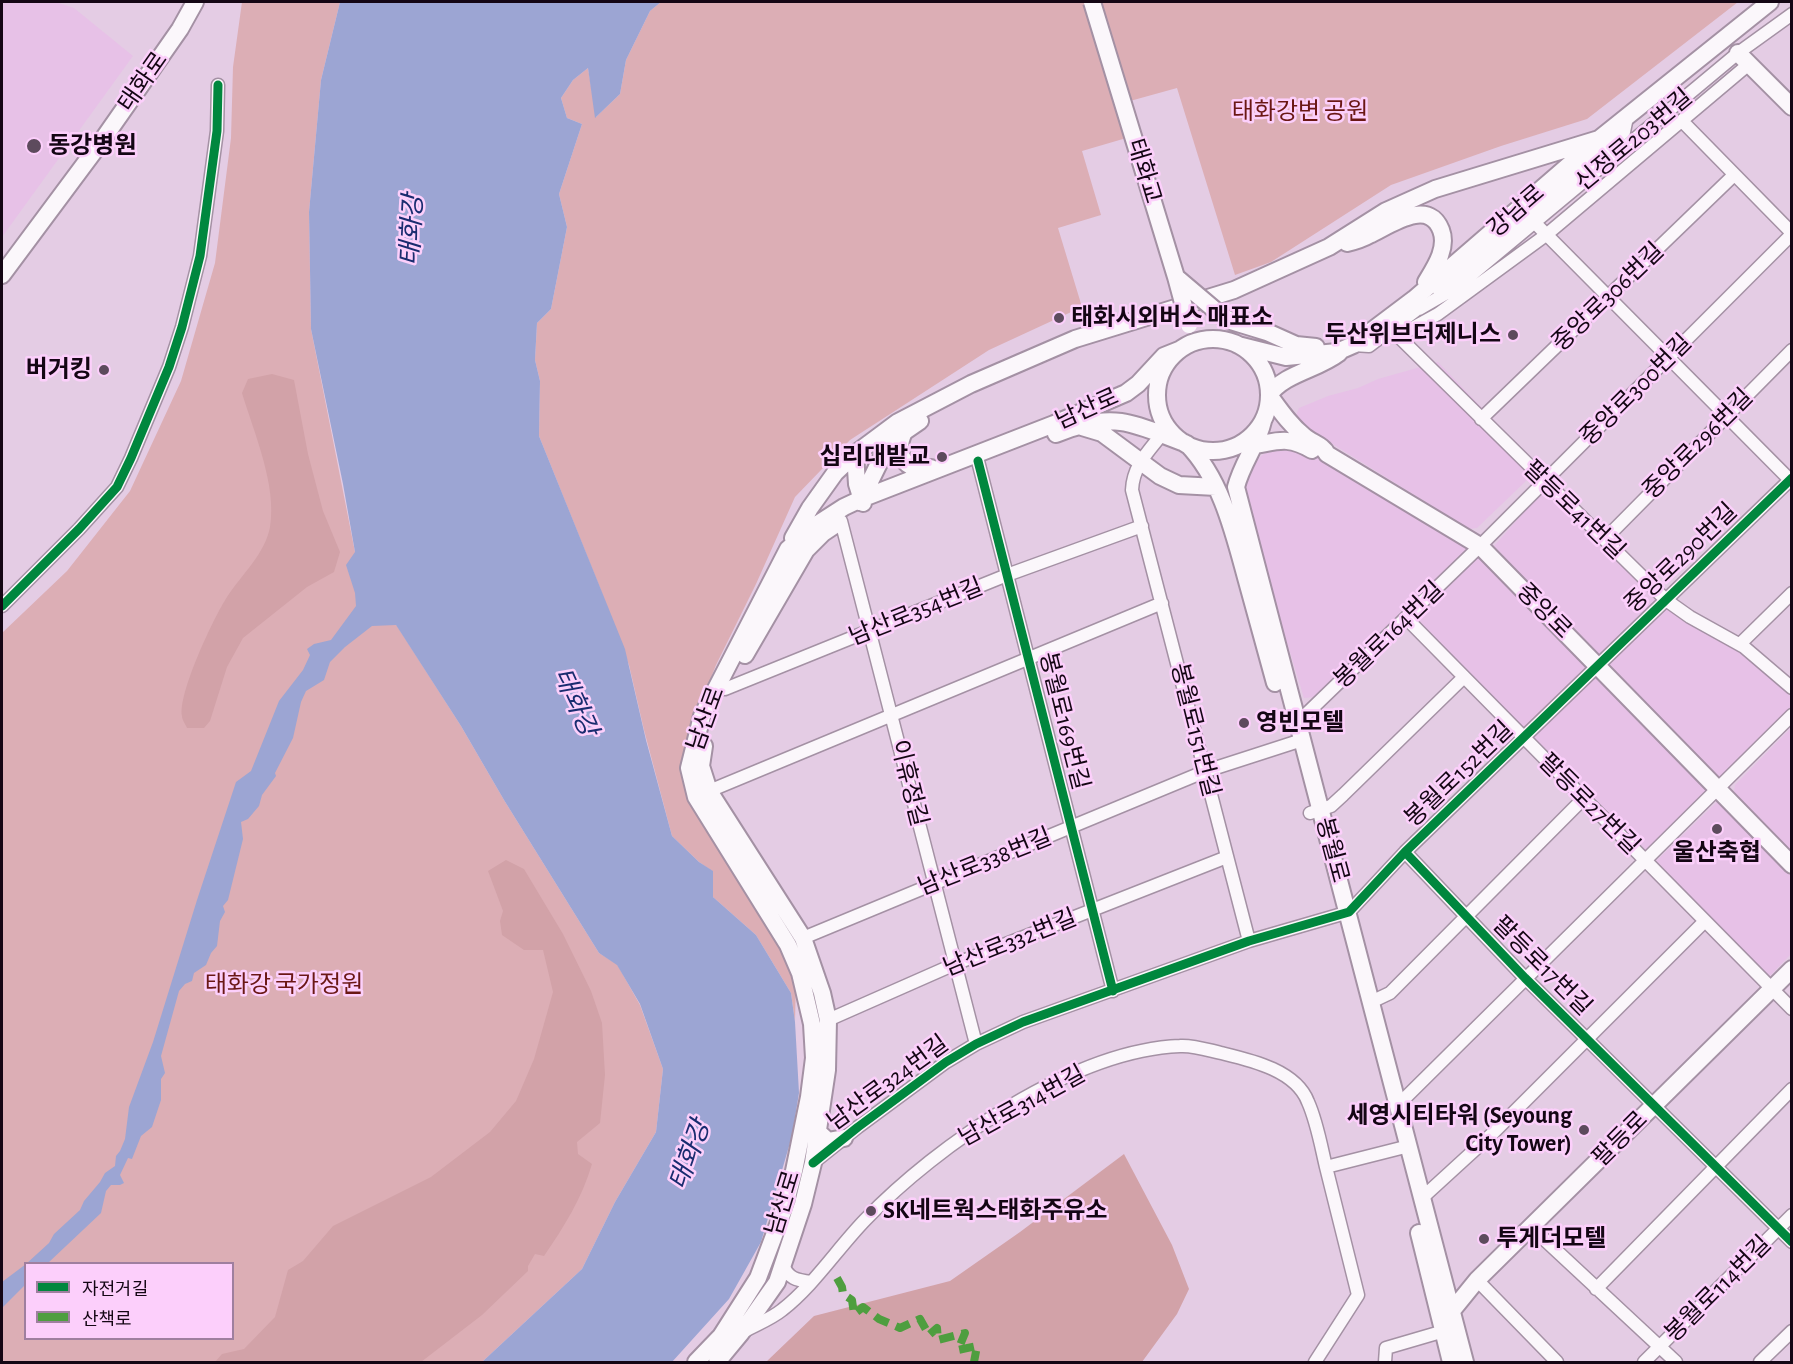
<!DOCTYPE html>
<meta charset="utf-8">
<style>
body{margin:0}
#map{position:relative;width:1793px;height:1364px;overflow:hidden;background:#e4cce4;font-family:"Alegreya Sans","Noto Sans KR",sans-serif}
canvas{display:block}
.frame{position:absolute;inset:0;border:3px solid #140614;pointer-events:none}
.legend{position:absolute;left:24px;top:1262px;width:210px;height:78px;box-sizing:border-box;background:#fccffb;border:2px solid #9f7f9f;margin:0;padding:8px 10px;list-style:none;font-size:18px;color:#140614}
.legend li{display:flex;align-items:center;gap:12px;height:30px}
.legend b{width:30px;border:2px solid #9f7f9f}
</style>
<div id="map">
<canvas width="1793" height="1364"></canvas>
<div class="frame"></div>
<ul class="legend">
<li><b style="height:8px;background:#00873e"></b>자전거길</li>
<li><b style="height:8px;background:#4e9e3f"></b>산책로</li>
</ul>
</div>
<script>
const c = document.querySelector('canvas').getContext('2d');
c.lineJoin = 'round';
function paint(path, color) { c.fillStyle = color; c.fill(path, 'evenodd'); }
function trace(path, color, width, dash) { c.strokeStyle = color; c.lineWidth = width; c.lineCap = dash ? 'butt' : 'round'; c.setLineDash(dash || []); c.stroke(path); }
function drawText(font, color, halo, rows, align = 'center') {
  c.font = font + ' "Alegreya Sans","Noto Sans KR",sans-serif'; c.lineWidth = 5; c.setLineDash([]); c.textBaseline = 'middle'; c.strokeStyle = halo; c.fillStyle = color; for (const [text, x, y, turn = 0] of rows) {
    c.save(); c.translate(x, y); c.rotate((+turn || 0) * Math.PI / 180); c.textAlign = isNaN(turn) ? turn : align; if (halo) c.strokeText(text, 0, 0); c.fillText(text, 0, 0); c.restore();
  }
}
const built = new Path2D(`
 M 2,2 L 56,2 L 74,8 L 133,56 L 2,237 Z
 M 1438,362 L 1483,409 L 1529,473 L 1527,480 L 1477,528 L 1469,529 L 1294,420 L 1299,408 L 1328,396 L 1358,388 L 1378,379 Z
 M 1284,446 L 1312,454 L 1472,549 L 1315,697 L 1304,698 L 1240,489 L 1245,475 L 1259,458 L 1270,449 Z
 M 1542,492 L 1600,542 L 1651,595 L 1683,621 L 1719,639 L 1755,663 L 1791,697 L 1791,708 L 1724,778 L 1718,780 L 1494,546 Z
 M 1479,557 L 1709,790 L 1646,853 L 1415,620 Z
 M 1791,728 L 1791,851 L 1734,792 L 1735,785 Z
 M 1719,800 L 1791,875 L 1791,954 L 1768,978 L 1655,862 Z`);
const green = new Path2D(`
 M 242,2 L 340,2 L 321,80 L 309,212 L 311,329 L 355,552 L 392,618 L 461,726 L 504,800 L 599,953 L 617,964 L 640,1005 L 663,1069 L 656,1132 L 615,1202 L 582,1269 L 482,1362 L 2,1362 L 2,633 L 67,571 L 130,491 L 181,381 L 215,263 L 231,138 L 233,67 ZM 26,1264 L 232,1264 L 232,1338 L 26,1338 Z
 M 661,2 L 1738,2 L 1587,119 L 1501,146 L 1391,185 L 1271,262 L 1235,275 L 1177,88 L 1130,101 L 1140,134 L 1082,151 L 1101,215 L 1058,228 L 1082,307 L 989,350 L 850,440 L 795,497 L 756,584 L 716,665 L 692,726 L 696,797 L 796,979 L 795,1022 L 791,993 L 756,935 L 713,897 L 712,871 L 699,862 L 672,836 L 644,730 L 629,665 L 600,588 L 539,436 L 540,381 L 535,360 L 537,323 L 551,309 L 567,227 L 559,194 L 582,124 L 567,118 L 561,98 L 573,80 L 588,68 L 596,117 L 620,94 L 626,60 L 650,11 Z`);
const forest = new Path2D(`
 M 272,374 L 294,380 L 308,454 L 323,511 L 340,552 L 334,572 L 307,587 L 243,638 L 227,667 L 210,721 L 204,728 L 187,728 C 186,725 182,720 182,716 C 178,693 214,617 227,597 C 242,574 265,554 270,527 C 277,485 254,433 242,393 L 248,379 Z
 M 506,860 L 524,869 L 563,934 L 591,991 L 602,1023 L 605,1075 L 600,1123 L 577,1142 L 578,1154 L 592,1164 C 582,1198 564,1227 544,1256 L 535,1254 L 528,1266 L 528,1271 L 482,1315 L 421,1362 L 215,1362 L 222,1354 L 244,1349 L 275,1317 L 288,1270 L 303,1261 L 333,1226 L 431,1177 L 490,1132 L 516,1101 L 534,1059 L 553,992 L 543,950 L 524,950 L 502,935 L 500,921 L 503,911 L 488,871 Z
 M 1124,1154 L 1172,1245 L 1189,1289 L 1177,1314 L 1142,1362 L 766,1362 L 814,1316 L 950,1281 L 1020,1232 Z`);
const water = new Path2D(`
 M 340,2 L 661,2 L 650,11 L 626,60 L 620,94 L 595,118 L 588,68 L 573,80 L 561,98 L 567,118 L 582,124 L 559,194 L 567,227 L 551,309 L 537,323 L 535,360 L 540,381 L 539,436 L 625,649 L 646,740 L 672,836 L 699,862 L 713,871 L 713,897 L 756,935 L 791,993 L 795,1022 L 799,1093 L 792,1136 L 761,1242 L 729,1299 L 672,1362 L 482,1362 L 582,1269 L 615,1202 L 656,1132 L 663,1069 L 640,1004 L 617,965 L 599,953 L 504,800 L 461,726 L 396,625 L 372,626 L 345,647 L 330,662 L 324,680 L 306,691 L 301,702 L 293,738 L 275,773 L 276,776 L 262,795 L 259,806 L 248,819 L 241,822 L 243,839 L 228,900 L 223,906 L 225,912 L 220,921 L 217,946 L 211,953 L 206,965 L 194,973 L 192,981 L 185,984 L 179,991 L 161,1056 L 165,1073 L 161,1079 L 161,1100 L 152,1127 L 141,1136 L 132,1159 L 128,1158 L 120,1175 L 124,1183 L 120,1185 L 111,1185 L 106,1191 L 101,1213 L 48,1263 L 26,1264 L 49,1243 L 54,1234 L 80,1210 L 84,1201 L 100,1182 L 105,1173 L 115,1166 L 116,1156 L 120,1151 L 125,1139 L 129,1107 L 153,1042 L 197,900 L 236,782 L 251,771 L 279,701 L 303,670 L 310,655 L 307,649 L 314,644 L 331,640 L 356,606 L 355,593 L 346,565 L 355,552 L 343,484 L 311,329 L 309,212 L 321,80 Z
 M 26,1264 L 25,1285 L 2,1308 L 2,1282 Z`);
const minor = new Path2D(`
 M 1682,121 L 1792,233
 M 1534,222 L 1792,482
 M 1439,291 L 1624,132 L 1627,117
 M 1419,309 L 1457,287 L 1738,53 L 1792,14
 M 1398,336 L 1666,600 L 1690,617 L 1744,647 L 1792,688
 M 1382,337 L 1398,336 L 1438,314 L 1546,235 L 1749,64
 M 1353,345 L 1369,346 L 1423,305
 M 1481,419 L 1734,175
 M 1166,429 C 1151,449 1133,464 1132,490 L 1249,941
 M 978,461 L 1113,991
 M 841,521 L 976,1044
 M 1605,539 L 1792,350
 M 2,606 L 79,529 L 117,487 L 131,458 L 169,367 L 182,327 L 200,256 L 217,131 L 218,85
 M 1406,618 L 1792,1009
 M 1740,644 L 1792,593
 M 725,689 L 1007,575 L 1142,526
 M 1297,723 L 1480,546 L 1792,234
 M 709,791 L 1162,603
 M 1310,813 L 1331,806 L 1343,795 L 1464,677
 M 1405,852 L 1525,978 L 1792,1242
 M 803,938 L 1206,771 L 1302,740
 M 1371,1002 L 1390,993 L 1584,798
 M 828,1020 L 955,964 L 1227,857
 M 1398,1105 L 1792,715
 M 813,1163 L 858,1127 L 946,1062 L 976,1044 L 1023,1022 L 1249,941 L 1349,912 L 1405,852 L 1792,478
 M 1422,1198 L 1492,1134 L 1705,921
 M 1531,1227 L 1676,1362
 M 782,1264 C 789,1279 796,1280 811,1282
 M 1477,1280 L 1557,1362
 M 1596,1289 L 1792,1089
 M 743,1332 C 755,1325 771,1319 782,1310 C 814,1285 837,1249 865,1220 C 937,1145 1074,1050 1180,1046 C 1193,1045 1208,1050 1221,1053 C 1250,1060 1296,1070 1308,1102 C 1317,1122 1321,1146 1326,1167
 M 1315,1362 L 1358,1295 L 1326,1167 L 1409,1146
 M 1385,1362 L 1386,1348 L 1451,1329
 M 1644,1362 L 1792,1215
 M 1760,1362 L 1792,1331`);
const major = new Path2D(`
 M 1738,53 L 1792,107
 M 1347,243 C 1355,241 1362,239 1369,235 C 1389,226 1428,197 1441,230 C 1448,248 1435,267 1426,282
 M 2,275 L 101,142 L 180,29 L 195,2
 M 1222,316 L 1231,321 L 1267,332 L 1296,345 L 1316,347
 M1157 395a56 56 0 1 1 112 0a56 56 0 1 1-112 0Z
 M 1238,345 L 1286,357 L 1337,352 L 1353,345 L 1414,299 L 1599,139 L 1770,2
 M 1269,395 C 1280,410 1290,425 1304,436 C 1312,443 1323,445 1327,454 L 1480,546 L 1792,865
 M 1269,395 C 1285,373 1317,370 1339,353
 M 1263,421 C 1258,444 1242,463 1236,487 L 1465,1362
 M 1082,427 L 1102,433 L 1160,476 L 1179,485 L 1216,487
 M 904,432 C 893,456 906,472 931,468
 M 1056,434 C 1075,426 1100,419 1121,422 C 1143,425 1164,436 1185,443
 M 1187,444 C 1222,480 1234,534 1247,581 C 1256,615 1266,649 1275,683
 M 1248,446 C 1275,443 1285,434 1312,450
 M 855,454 L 857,484 L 863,503
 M 860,502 L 884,453 L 904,432 L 920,421
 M 793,538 L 810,508 L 835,473 L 855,454 L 898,422 L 971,384 L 1075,339 L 1234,290 L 1329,247 L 1386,211 L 1435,189 L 1599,139
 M 745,655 L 806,550 L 823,533 L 838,523
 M 704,746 L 701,766 L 709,791 L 803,938 L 822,993 L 828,1020 L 827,1070 L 813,1163 L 803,1204 L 777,1282 L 741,1333 L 717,1362
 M 818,1132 L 828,1141 L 844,1138
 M 1419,1233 L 1451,1362
 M 1451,1312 L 1477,1280 L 1792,969
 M 696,1362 L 721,1336 L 758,1278 L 784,1209 L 794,1171 L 809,1097 L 814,1058 L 812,1024 L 800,973 L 788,945 L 696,797 L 689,768 L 702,716 L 788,549 L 813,527 L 844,507 L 861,499 L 1054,424 L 1126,393 L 1138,384 L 1164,356 L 1179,350`);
const majorBridge = new Path2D(`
 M 1092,2 L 1176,277 L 1189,325
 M 1176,277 L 1222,316`);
const quiet = new Path2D(`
 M 837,1278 L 842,1287 L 843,1294 L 852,1300 L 854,1314 L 863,1307 L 879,1319 L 900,1328 L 920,1319 L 929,1335 L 937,1328 L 938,1340 L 965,1333 L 958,1350 L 977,1346 L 974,1362`);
const cycleway = new Path2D(`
 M 978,461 L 1113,991
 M 2,606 L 79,529 L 117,487 L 131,458 L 169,367 L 182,327 L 200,256 L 217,131 L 218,85
 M 1405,852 L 1525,978 L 1792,1242
 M 813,1163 L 858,1127 L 946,1062 L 976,1044 L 1023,1022 L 1249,941 L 1349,912 L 1405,852 L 1792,478`);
const markers = [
 [34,146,8,"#5d4b5d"],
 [1059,318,6,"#5d4b5d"],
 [1513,335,6,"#5d4b5d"],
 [104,370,6,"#5d4b5d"],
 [942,457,6,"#5d4b5d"],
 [1244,723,6,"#5d4b5d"],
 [1717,829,6,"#5d4b5d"],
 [1584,1130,6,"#5d4b5d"],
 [871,1211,6,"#5d4b5d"],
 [1484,1239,6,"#5d4b5d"]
];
const streetNames = [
 ["태화로",143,82,-55],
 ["신정로203번길",1634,140,-40],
 ["태화교",1144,171,73],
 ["강남로",1516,211,-41],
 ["중앙로306번길",1608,297,-44],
 ["중앙로300번길",1636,390,-45],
 ["남산로",1087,409,-24],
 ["중앙로296번길",1698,444,-45],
 ["팔등로41번길",1574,510,44],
 ["중앙로290번길",1681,558,-44],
 ["중앙로",1544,611,45],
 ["남산로354번길",916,612,-22],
 ["봉월로164번길",1389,635,-44],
 ["남산로",706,719,-70],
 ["봉월로169번길",1064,721,76],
 ["봉월로151번길",1195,730,76],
 ["봉월로152번길",1459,774,-44],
 ["이휴정길",909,783,76],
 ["팔등로27번길",1589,804,45],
 ["봉월로",1332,850,75],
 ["남산로338번길",985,862,-22],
 ["남산로332번길",1010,943,-22],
 ["팔등로17번길",1542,966,45],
 ["남산로324번길",888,1083,-36],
 ["남산로314번길",1022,1106,-29],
 ["팔등로",1620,1139,-45],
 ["남산로",783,1203,-73],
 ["봉월로114번길",1718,1289,-45]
];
const parkNames = [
 ["태화강변 공원",1300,112],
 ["태화강 국가정원",284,985]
];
const poiNames = [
 ["동강병원",48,146],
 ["태화시외버스 매표소",1071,318],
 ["두산위브더제니스",1501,335,"right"],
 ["버거킹",92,370,"right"],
 ["십리대밭교",930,457,"right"],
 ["영빈모텔",1256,723],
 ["울산축협",1717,853,"center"],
 ["세영시티타워 (Seyoung",1572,1116,"right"],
 ["City Tower)",1572,1144,"right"],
 ["SK네트웍스태화주유소",883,1211],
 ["투게더모텔",1496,1239]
];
const waterNames = [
 ["태화강",412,230,-87],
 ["태화강",575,702,66],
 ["태화강",690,1155,-70]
];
paint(built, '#e7c1e7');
paint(green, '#dcaeb5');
paint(forest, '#d2a2a8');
paint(water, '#9ca5d3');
trace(minor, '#a491a4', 15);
trace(major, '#a491a4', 20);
trace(minor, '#fbf7fb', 12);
trace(major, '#fbf7fb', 16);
trace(majorBridge, '#a491a4', 20, []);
trace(majorBridge, '#fbf7fb', 16);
trace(quiet, '#4e9e3f', 8, [15, 8]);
trace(cycleway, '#00873e', 9);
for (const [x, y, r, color] of markers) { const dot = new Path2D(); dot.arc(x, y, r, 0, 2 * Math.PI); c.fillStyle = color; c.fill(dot); trace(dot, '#fccffb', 2); }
drawText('24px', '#140614', '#fccffb', streetNames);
drawText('24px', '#6a1714', '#fccffb', parkNames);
drawText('bold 24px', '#140614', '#fccffb', poiNames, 'left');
drawText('italic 26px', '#192c6f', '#fccffb', waterNames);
</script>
